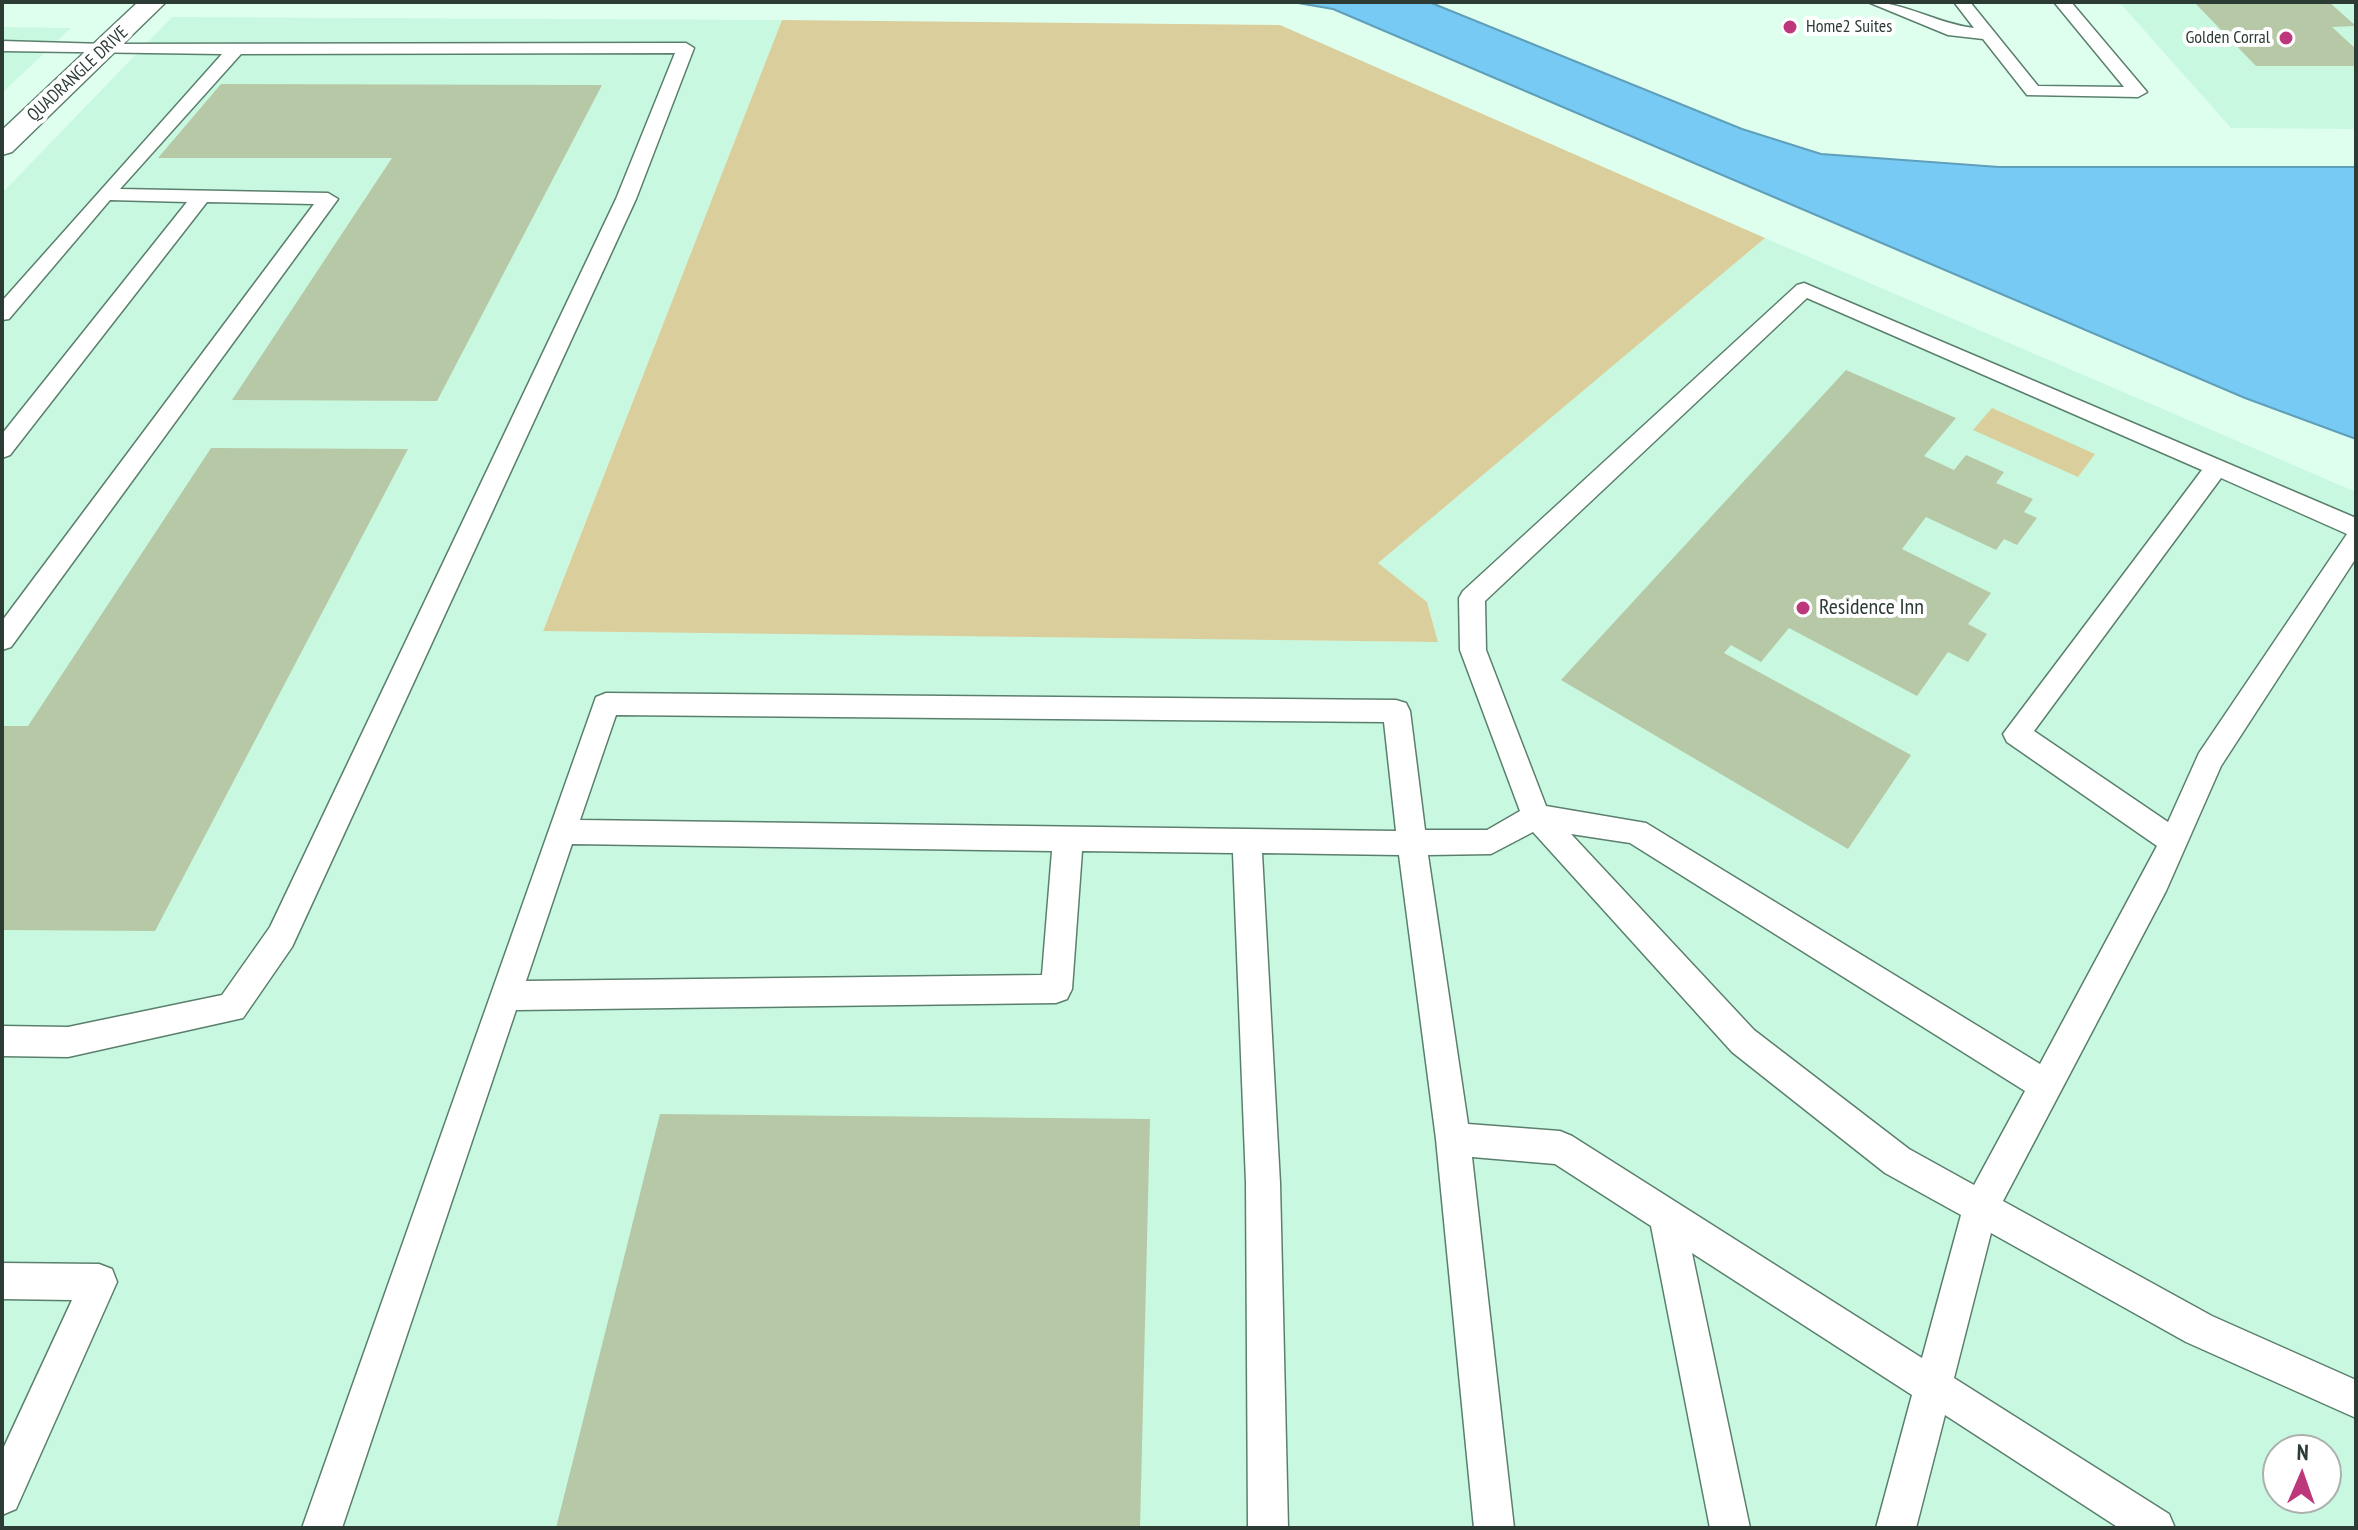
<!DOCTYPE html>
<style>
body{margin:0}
#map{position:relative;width:2358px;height:1530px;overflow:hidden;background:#dfffee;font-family:"PT Sans Narrow",sans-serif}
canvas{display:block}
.frame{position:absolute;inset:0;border:4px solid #2c3c34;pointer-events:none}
.north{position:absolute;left:2262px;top:1434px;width:80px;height:80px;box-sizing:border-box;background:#fff;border:2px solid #abb1ae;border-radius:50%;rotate:2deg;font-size:22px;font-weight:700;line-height:32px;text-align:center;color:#2c3c34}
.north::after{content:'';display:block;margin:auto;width:28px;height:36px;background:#bd387b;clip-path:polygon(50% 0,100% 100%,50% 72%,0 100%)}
</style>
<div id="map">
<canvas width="2358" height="1530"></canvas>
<div class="frame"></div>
<div class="north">N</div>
</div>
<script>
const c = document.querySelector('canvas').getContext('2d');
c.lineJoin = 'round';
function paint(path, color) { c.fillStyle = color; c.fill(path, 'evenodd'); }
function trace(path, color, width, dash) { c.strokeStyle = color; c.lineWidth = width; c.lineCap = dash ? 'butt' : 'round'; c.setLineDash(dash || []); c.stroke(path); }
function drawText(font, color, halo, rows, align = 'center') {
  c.font = font + ' "PT Sans Narrow",sans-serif'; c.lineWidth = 8; c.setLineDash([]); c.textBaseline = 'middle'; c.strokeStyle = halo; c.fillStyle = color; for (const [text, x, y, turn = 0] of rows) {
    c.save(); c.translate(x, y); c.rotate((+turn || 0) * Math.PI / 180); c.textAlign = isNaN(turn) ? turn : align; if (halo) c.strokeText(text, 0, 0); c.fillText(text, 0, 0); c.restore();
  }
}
const built = new Path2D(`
 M 2119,2 L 2356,2 L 2356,129 L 2231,128 Z
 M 172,17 L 782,20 L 543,630 L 1438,642 L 1427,602 L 1377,563 L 1765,238 L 2356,492 L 2356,1528 L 2,1528 L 2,193 ZM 2278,1450 L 2326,1450 L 2326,1498 L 2278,1498 Z
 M 2,27 L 71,28 L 2,93 Z`);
const green = new Path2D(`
 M 782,20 L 1280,25 L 1765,238 L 1378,563 L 1427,602 L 1438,642 L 543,631 Z
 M 1992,408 L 2095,454 L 2078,477 L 1973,430 Z`);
const water = new Path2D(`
 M 1292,2 L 1429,2 L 1742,129 L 1821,154 L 1999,167 L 2356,167 L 2356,439 L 2245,398 L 1333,9 Z`);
const building = new Path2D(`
 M 2194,2 L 2329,2 L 2356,26 L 2332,27 L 2356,49 L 2356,66 L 2256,66 Z
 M 221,84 L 602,85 L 437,401 L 232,400 L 392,158 L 158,158 Z
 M 1846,370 L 1956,418 L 1924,456 L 1954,470 L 1966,455 L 2004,472 L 1996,483 L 2033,499 L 2024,512 L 2037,518 L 2017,545 L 2004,539 L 1996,550 L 1926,517 L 1902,549 L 1991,593 L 1968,624 L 1987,634 L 1968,662 L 1948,652 L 1917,696 L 1789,628 L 1761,662 L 1731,645 L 1724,653 L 1911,755 L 1848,849 L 1561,680 Z
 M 211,448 L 408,449 L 155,931 L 2,930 L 2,726 L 28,726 Z
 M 660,1114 L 1150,1119 L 1140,1528 L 556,1528 Z`);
const lane = new Path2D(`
 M 1868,2 C 1906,2 1937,24 1974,28 L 1954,2 L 1970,2 L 2038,86 L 2124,87 L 2054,2 L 2071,2 L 2147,92 L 2138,97 L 2027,95 L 1983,39 L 1948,35 Z
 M 2,41 L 105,44 L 686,43 L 694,48 L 636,199 L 292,947 L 243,1018 L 68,1057 L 2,1056 L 2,1026 L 68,1027 L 222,995 L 270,927 L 616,199 L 675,53 L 241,54 L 120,189 L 328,193 L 338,199 L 11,647 L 2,650 L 2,621 L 314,204 L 207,202 L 10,455 L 2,458 L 2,434 L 187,202 L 110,200 L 9,319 L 2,320 L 2,301 L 222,54 L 2,51 Z
 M 1804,283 L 2356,518 L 2356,558 L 2221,766 L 2166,891 L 2003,1201 L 2212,1316 L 2356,1380 L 2356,1418 L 2186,1342 L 1991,1233 L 1954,1378 L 2169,1514 L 2175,1528 L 2119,1528 L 1945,1415 L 1916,1528 L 1876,1528 L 1912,1395 L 1692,1253 L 1750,1528 L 1710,1528 L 1651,1226 L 1555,1164 L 1472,1157 L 1514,1528 L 1474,1528 L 1436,1139 L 1399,855 L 1262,853 L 1280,1183 L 1288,1528 L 1248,1528 L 1246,1183 L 1233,853 L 1082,851 L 1072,989 L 1067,999 L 1056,1003 L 516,1010 L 342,1528 L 302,1528 L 596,697 L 606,693 L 1396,700 L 1406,703 L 1410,711 L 1425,830 L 1487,830 L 1520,811 L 1460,650 L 1459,598 L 1463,591 L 1797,285 ZM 1807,298 L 2202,470 L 2003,734 L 2007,742 L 2157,846 L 2040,1064 L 1646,823 L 1546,806 L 1486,650 L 1485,601 ZM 2221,478 L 2347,534 L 2199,753 L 2168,822 L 2034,731 ZM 616,715 L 1384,722 L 1396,831 L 580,820 ZM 1533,832 L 1732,1052 L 1885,1173 L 1961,1215 L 1922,1358 L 1572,1136 L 1560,1131 L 1468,1124 L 1428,855 L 1491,854 ZM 1571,834 L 1630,843 L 2025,1091 L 1974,1185 L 1909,1149 L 1754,1030 ZM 572,844 L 1052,851 L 1042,975 L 526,981 Z
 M 2,1263 L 99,1264 L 112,1269 L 117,1282 L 16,1509 L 2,1515 L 2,1451 L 72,1300 L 2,1299 Z`);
const street = new Path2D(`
 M 138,2 L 166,2 L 12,152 L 2,155 L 2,130 Z`);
const markers = [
 [1790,27,8,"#bd387b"],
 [2286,38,8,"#bd387b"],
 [1803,608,8,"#bd387b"]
];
const farPoinames = [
 ["Home2 Suites",1806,27],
 ["Golden Corral",2270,38,"right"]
];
const farStreetnames = [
 ["QUADRANGLE DRIVE",78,74,-43]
];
const poiNames = [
 ["Residence Inn",1819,608]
];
paint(built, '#c8f9e0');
paint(green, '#dbce9d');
paint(water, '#76caf3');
trace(water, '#609fba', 2);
paint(building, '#b7c8a6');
trace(lane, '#5b7f6d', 3);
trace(street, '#5b7f6d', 3);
paint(lane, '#fff');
paint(street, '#fff');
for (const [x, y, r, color] of markers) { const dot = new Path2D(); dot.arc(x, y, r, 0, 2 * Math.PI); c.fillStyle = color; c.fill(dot); trace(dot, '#fff', 3); }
drawText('18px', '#2c3c34', '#fff', farPoinames, 'left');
drawText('18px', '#2c3c34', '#fff', farStreetnames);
drawText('22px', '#2c3c34', '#fff', poiNames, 'left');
</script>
